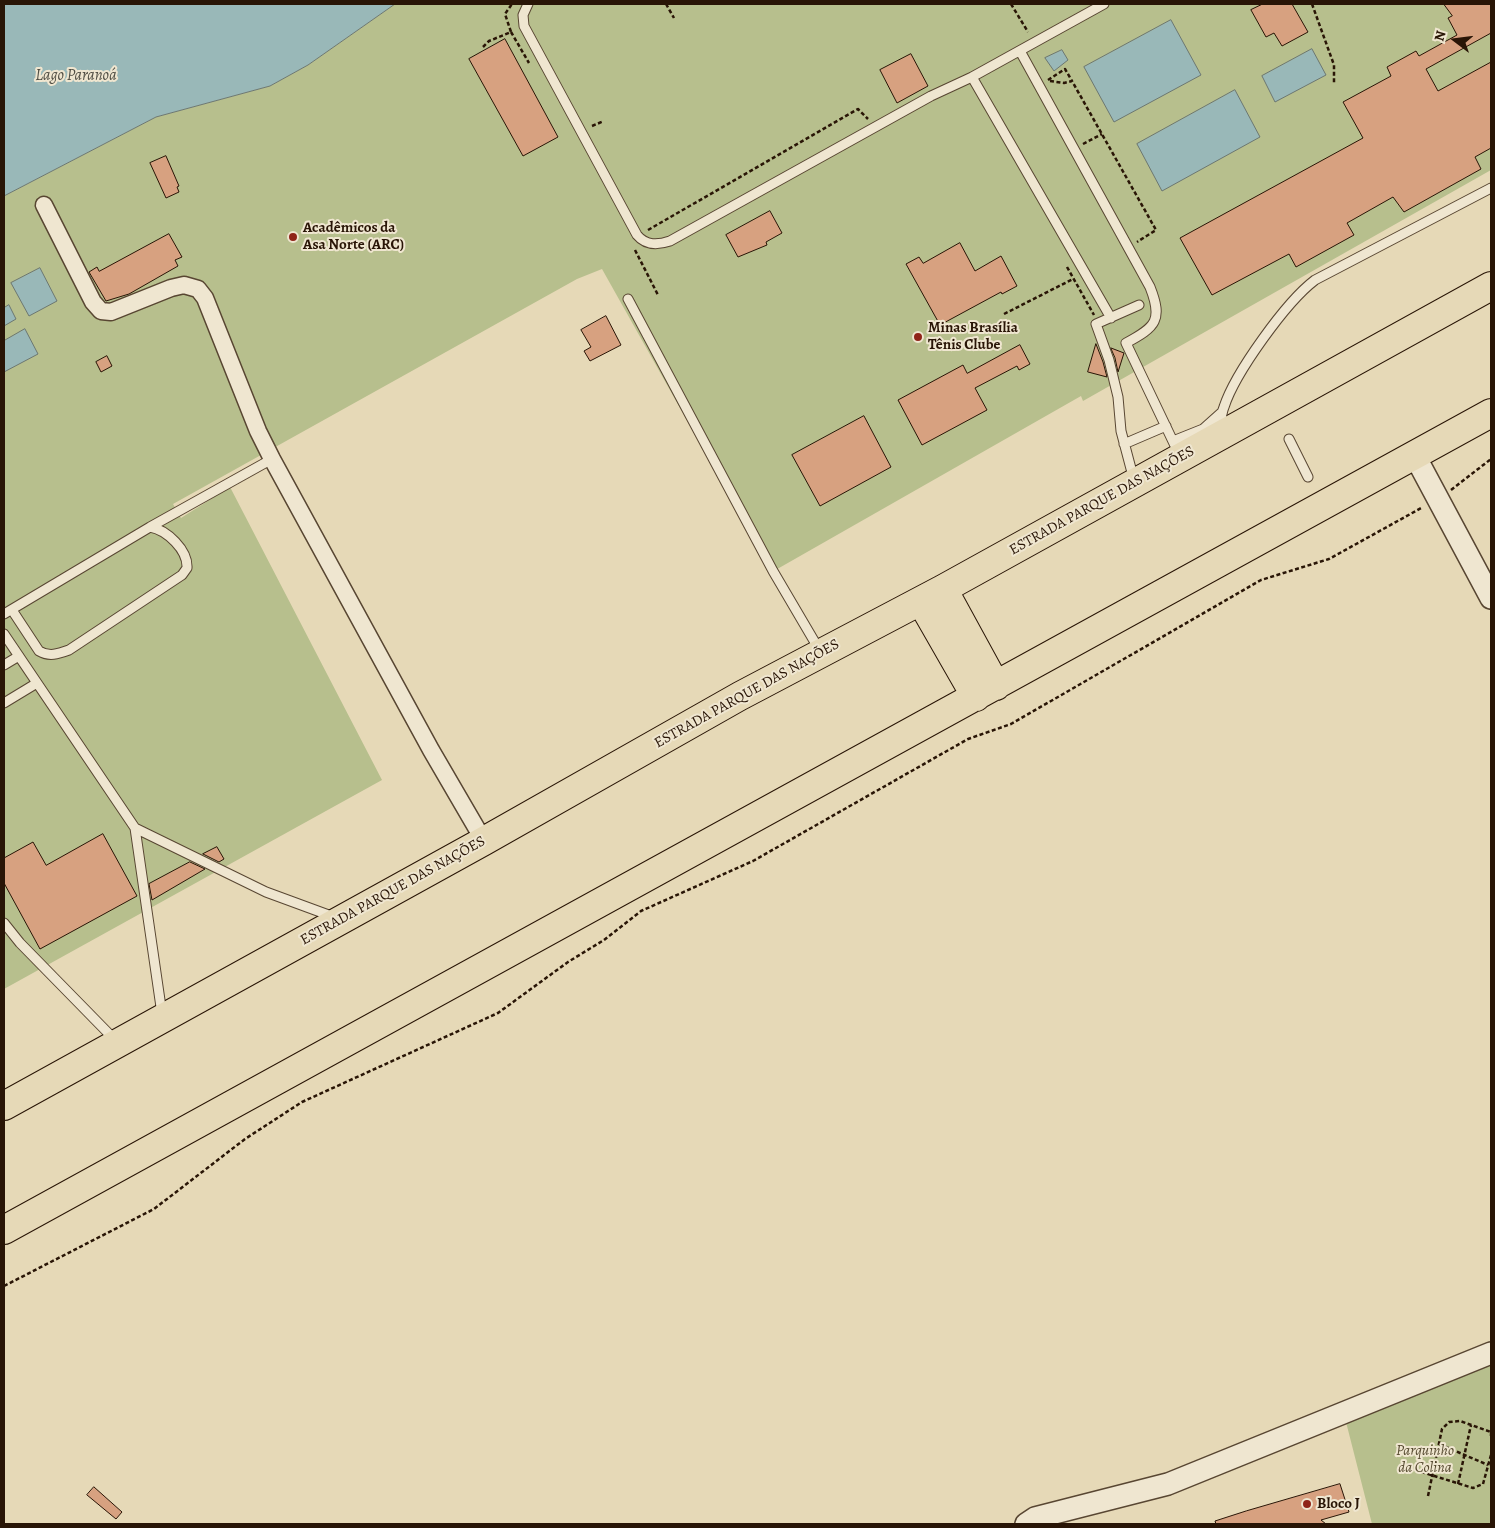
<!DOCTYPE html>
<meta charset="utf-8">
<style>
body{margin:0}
#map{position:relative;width:1495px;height:1528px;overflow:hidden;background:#e6d9b7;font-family:Alegreya,serif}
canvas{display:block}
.frame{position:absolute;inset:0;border:5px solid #291506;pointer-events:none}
.north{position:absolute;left:1430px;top:15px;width:50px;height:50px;-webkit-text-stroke:4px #efe6d0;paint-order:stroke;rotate:285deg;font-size:14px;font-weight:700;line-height:20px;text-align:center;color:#291506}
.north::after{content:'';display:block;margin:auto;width:18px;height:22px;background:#291506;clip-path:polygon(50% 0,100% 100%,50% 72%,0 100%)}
</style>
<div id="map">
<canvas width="1495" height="1528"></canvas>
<div class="frame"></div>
<div class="north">N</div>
</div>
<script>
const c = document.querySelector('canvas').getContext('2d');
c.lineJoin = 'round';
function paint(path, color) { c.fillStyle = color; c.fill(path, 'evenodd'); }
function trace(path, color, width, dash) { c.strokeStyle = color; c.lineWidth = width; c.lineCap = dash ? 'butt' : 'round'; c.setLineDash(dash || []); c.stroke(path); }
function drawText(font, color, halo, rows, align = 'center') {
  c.font = font + ' Alegreya,serif'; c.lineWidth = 4; c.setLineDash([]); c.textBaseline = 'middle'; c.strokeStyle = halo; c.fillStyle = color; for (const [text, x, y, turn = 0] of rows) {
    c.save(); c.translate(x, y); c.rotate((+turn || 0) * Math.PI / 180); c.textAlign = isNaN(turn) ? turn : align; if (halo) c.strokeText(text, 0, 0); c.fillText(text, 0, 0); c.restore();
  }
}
const green = new Path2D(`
 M 395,4 L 1491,4 L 1491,170 L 1083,401 L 1081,396 L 772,572 L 602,269 L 577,279 L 173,504 L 181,518 L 230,487 L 382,780 L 4,989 L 4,196 L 156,117 L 270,86 L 308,65 Z
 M 1491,1365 L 1491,1524 L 1372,1524 L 1346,1422 Z`);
const water = new Path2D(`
 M 4,4 L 395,4 L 308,65 L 270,86 L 156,117 L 4,196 Z
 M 1171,20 L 1201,75 L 1114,122 L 1084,67 Z
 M 1312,49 L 1326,75 L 1275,102 L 1262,76 Z
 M 1062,50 L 1068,60 L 1054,71 L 1045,58 Z
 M 1235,90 L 1260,137 L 1162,191 L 1137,144 Z
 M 40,268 L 57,301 L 29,316 L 11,283 Z
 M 9,305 L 16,319 L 4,326 L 4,308 Z
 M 25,329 L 38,354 L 4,372 L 4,341 Z`);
const building = new Path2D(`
 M 1263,4 L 1292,4 L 1308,32 L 1282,46 L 1274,33 L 1266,37 L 1251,10 Z
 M 1444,4 L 1491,4 L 1491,33 L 1426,69 L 1438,91 L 1491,62 L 1491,148 L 1475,157 L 1481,169 L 1404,212 L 1393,197 L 1347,223 L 1354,235 L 1296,267 L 1289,254 L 1212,295 L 1180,238 L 1363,138 L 1343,102 L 1391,76 L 1387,67 L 1416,51 L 1419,56 L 1457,35 L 1448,18 L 1452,16 Z
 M 505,39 L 558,137 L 523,156 L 469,59 Z
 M 911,54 L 928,86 L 897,103 L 880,70 Z
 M 166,156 L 179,186 L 177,187 L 179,192 L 166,198 L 150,163 Z
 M 770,211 L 782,233 L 766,242 L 767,245 L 738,257 L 726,235 Z
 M 169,234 L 182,257 L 175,260 L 178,266 L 129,294 L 106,301 L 89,272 L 97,267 L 99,271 Z
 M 960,243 L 975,271 L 1001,256 L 1017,286 L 1002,294 L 1001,292 L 940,325 L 906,264 L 919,257 L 923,263 Z
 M 606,316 L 621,345 L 590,361 L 584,351 L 591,347 L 581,330 Z
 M 1096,344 L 1103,362 L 1107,377 L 1088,372 Z
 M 1020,345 L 1030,364 L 1019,370 L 1017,366 L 975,388 L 987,410 L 922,445 L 898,400 L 963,365 L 967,373 Z
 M 1111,348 L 1124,353 L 1118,372 L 1115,358 Z
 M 107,356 L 112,366 L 101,372 L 96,362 Z
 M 864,416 L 891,467 L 820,506 L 792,455 Z
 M 103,834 L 137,896 L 40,949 L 4,883 L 4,858 L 33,842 L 46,865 Z
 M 217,847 L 224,859 L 219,862 L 203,854 Z
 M 190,862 L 205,869 L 152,900 L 149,884 Z
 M 1340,1484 L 1349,1512 L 1321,1520 L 1326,1524 L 1216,1524 L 1215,1521 L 1246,1511 Z
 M 94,1487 L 122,1512 L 116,1519 L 87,1495 Z`);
const path = new Path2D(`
 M 666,4 L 674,18
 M 1011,4 L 1028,32
 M 1312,4 L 1334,65 L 1334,84
 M 511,32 L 529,63
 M 483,47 L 489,41 L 511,32 L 505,14 L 512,4
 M 1048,80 L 1065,69 L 1072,81
 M 1050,81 L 1064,83 L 1072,81 L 1156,230 L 1137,242
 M 592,126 L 604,121
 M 1083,144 L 1102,134
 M 648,230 L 858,109 L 868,119
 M 635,250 L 658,295
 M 1067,267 L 1094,315
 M 1004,314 L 1073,279
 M 1451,490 L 1491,459
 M 4,1286 L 154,1209 L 245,1139 L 302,1102 L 498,1013 L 568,962 L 604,940 L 641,911 L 753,861 L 968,739 L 1011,724 L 1261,580 L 1329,559 L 1423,507
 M 1439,1444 L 1488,1465
 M 1415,1470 L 1473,1488 L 1483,1484 L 1491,1455
 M 1458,1484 L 1471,1425
 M 1428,1496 L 1442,1429 L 1449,1422 L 1460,1421 L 1491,1432 L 1491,1436`);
const service = new Path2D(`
 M 528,4 L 523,15 L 524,26 L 637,235 C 646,246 658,245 670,241 L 931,96 L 972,77 L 1104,4
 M 1020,51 L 1150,287 C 1163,320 1156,327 1126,343 L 1179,454
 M 972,77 L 1111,318
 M 628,299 L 773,571 L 820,651
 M 1220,430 C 1221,422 1221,414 1224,407 C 1235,373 1286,302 1315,280 L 1491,188
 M 1289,439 L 1308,477
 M 1173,441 L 1203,429 L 1222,412
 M 1124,444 L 1166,426
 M 1134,480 L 1121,431 L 1118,397 L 1109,360 L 1096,324 L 1139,305
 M 150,527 L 272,459
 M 4,614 L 150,527 C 167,530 188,550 187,568 L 182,575 L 69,650 C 58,654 49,657 39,651 L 12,610
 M 4,634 L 135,828 L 162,1014
 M 4,665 L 19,656
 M 4,703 L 37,683
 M 135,828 L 266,892 L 334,917
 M 4,923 L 20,943 L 115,1040`);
const minor = new Path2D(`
 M 44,205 L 93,302 L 101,311 L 111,312 L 171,288 L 184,285 L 198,289 L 205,298 L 258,431 L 272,459 L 431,750 L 484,841`);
const tertiary = new Path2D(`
 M 1415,456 L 1491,598
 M 1026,1524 L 1035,1518 L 1168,1484 L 1491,1353`);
const trunk = new Path2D(`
 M 943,589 L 996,686
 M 921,601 L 976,697
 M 4,1106 L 484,841 L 740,696 L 943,589 L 1491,286
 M 4,1230 L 1491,413`);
const markers = [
 [293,237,5,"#8f2418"],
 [918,337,5,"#8f2418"],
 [1307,1504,5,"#8f2418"]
];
const poiNames = [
 ["Acadêmicos da",303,228],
 ["Asa Norte (ARC)",303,245],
 ["Minas Brasília",928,328],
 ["Tênis Clube",928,345],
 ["Bloco J",1317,1504]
];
const streetNames = [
 ["ESTRADA PARQUE DAS NAÇÕES",1102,501,-29],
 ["ESTRADA PARQUE DAS NAÇÕES",747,694,-29],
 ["ESTRADA PARQUE DAS NAÇÕES",393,891,-29]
];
const parkNames = [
 ["Parquinho",1425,1451],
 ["da Colina",1425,1468]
];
const waterNames = [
 ["Lago Paranoá",76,76]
];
paint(green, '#b7bf8d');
paint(water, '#99b8b8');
trace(water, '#6c7771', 1);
paint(building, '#d7a180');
trace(building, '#291506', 1);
trace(service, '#584632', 11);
trace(minor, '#584632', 19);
trace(tertiary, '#584632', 24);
trace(trunk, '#291506', 30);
trace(path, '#291506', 2.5, [4, 2.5]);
trace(service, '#efe6d0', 9);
trace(minor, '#efe6d0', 16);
trace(tertiary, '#efe6d0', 21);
trace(trunk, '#e6d9b7', 28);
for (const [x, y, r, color] of markers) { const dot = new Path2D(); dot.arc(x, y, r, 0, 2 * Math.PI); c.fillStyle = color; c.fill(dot); trace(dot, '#efe6d0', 2); }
drawText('bold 15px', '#291506', '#efe6d0', poiNames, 'left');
drawText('15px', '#291506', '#efe6d0', streetNames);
drawText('italic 15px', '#54482e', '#efe6d0', parkNames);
drawText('italic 16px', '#504e44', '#efe6d0', waterNames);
</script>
